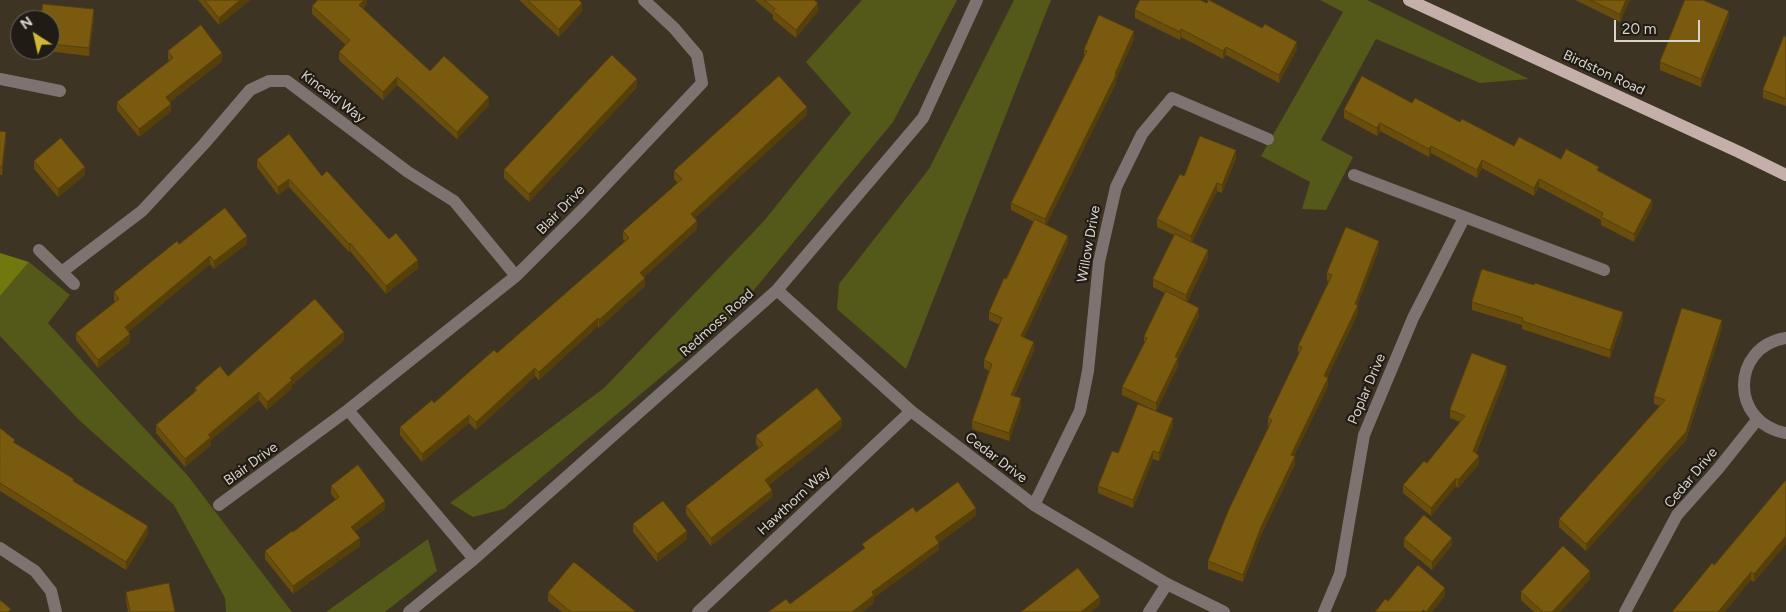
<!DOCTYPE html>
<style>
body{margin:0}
#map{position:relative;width:1786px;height:612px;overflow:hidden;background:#3d3423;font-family:Figtree,sans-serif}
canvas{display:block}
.north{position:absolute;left:10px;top:10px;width:50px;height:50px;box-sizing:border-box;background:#201c15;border:1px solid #6a665d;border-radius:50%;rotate:325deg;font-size:14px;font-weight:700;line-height:20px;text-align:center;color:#d9d4ca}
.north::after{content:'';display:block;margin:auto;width:18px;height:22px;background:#d0b836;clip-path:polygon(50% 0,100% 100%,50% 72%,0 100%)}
.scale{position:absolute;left:1614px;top:20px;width:86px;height:22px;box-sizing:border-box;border:2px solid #d9d4ca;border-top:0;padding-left:6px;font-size:15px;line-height:18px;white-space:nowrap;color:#d9d4ca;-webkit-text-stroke:4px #201c15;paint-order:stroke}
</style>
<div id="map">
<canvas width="1786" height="612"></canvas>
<div class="north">N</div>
<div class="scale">20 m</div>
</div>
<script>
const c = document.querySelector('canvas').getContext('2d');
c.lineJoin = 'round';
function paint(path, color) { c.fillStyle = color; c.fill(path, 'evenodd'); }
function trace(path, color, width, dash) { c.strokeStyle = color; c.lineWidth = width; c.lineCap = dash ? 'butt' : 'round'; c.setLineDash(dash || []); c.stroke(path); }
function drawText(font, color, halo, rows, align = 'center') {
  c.font = font + ' Figtree,sans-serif'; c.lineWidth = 4.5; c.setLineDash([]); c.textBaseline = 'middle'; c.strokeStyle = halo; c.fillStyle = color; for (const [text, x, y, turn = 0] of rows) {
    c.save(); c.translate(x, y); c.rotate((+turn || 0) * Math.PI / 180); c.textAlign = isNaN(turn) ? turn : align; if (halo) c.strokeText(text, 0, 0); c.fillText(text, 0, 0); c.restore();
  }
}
const green = new Path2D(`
 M 862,0 L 957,0 L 893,122 L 730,319 L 504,509 L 473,517 L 450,503 L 604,388 L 763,222 L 851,113 L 806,62 Z
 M 1014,0 L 1051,0 L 906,369 L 837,309 L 839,284 L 929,169 Z
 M 1320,0 L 1367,0 L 1529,79 L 1480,83 L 1376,39 L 1321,140 L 1353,157 L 1326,210 L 1302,209 L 1310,182 L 1261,156 L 1343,12 Z
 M 29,262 L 70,295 L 48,323 L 188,476 L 292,612 L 226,612 L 225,598 L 174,505 L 79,420 L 0,336 L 0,296 Z
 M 428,539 L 437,571 L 385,612 L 326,612 Z`);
const forest = new Path2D(`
 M 0,253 L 29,262 L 0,296 Z`);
const minor = new Path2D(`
 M 0,79 L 60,91
 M 1354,175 L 1604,270
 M 39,250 L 74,284
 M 63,271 L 142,211 L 204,144 L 250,90 L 269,81 L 287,81 L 408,172 L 454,201 L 516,276
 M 777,290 L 911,411 L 1034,505 L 1167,584 L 1224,612
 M 1786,338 C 1730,347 1730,423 1786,433
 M 348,410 L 516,276 L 583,209 L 702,83 L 697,55 L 674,28 L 644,0
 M 219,505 L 348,410 L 474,559
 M 1034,505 L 1080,411 L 1088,371 L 1099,262 L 1116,187 L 1142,134 L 1172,98 L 1268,139
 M 0,548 L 35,571 L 51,591 L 56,612
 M 409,612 L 474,559 L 777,290 L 923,118 L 977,0
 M 698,612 L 911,411
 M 1149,612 L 1167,584
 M 1324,612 L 1340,574 L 1364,435 L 1413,318 L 1464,218
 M 1625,612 L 1677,515 L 1718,469 L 1757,420`);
const major = new Path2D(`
 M 1409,0 L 1739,152 L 1786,175`);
const wall = new Path2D(`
 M 198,0 L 250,0 L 219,25 Z
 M 367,0 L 367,4 L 363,9 L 430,71 L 489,105 L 457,139 L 397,85 L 383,100 L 339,60 L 339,52 L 346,45 L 312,14 L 312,6 Z
 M 519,0 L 579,0 L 582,11 L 559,37 Z
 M 755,0 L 814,0 L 818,11 L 796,38 L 773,19 L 773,15 Z
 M 1575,0 L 1630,0 L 1620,22 Z
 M 1135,10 L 1297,49 L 1279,83 L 1226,55 L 1223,59 L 1181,37 L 1180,40 L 1135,18 Z
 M 94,17 L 89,56 L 38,50 L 50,50 L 50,20 Z
 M 1729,18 L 1701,87 L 1660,70 L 1660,62 Z
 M 1786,37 L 1786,106 L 1763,98 L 1763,90 Z
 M 1134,39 L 1116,79 L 1116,83 L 1046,225 L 1068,243 L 1024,337 L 1034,350 L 1014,396 L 1021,406 L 1009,441 L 972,429 L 972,421 L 989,371 L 984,368 L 984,360 L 1000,325 L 989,320 L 989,312 L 1034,222 L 1011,210 L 1011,203 L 1084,57 L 1084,50 Z
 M 168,51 L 222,61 L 170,102 L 171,111 L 139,137 L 117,110 L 117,102 L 169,61 L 168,59 Z
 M 637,87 L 529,202 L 504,178 L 504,170 Z
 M 1412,103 L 1460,122 L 1514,146 L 1561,159 L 1599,171 L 1652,208 L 1634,242 L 1601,225 L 1601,220 L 1539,187 L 1534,196 L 1482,168 L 1477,178 L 1431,153 L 1429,157 L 1380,131 L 1377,136 L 1344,118 L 1344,110 Z
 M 807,115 L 694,218 L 697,229 L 644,277 L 645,286 L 599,328 L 598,326 L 539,380 L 535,376 L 476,430 L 469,423 L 422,462 L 400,435 L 400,427 L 434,403 L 497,353 L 625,241 L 623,239 L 623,231 L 678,183 L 674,179 L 674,171 Z
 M 0,131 L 6,140 L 2,175 L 0,175 Z
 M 1236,158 L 1222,193 L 1217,191 L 1192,242 L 1208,258 L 1187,302 L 1199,316 L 1178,359 L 1178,366 L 1156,411 L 1122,395 L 1122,387 L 1144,343 L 1144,337 L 1165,293 L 1153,287 L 1153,279 L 1174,235 L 1157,227 L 1157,219 L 1184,176 Z
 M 257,160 L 322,176 L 418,268 L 386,294 L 350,251 L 349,252 L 289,187 L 278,195 L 257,167 Z
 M 34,161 L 85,175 L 58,197 L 34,169 Z
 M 179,244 L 247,244 L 214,269 L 210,264 L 128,332 L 130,342 L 98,368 L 76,340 L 76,333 L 115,302 L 114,300 L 114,292 Z
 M 1379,249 L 1357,305 L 1358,313 L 1327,378 L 1328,386 L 1294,456 L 1295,464 L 1261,535 L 1243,582 L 1208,569 L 1208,561 L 1269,426 L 1268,426 L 1268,418 L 1299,354 L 1298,353 L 1298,346 L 1329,281 L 1327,281 L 1327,273 Z
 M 1472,302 L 1623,320 L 1610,358 L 1522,329 L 1522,325 L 1472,310 Z
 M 1722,328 L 1686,440 L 1586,551 L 1559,527 L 1559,519 L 1660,406 L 1654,404 L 1654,396 Z
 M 344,340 L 292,385 L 292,388 L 267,410 L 259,400 L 211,440 L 211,445 L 185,467 L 156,433 L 156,425 L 195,392 L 195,388 L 228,376 Z
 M 1507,374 L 1476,453 L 1479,464 L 1458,488 L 1456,486 L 1431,516 L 1403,493 L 1403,485 L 1427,463 L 1460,422 L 1450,418 L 1450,410 Z
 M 1173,426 L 1159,461 L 1153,459 L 1133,508 L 1098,493 L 1098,486 L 1118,453 Z
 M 842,427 L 769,485 L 772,497 L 711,546 L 686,514 L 686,506 L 759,448 L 756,444 L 756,436 Z
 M 0,428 L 15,443 L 74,481 L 148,534 L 126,570 L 0,491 Z
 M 1786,480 L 1786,544 L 1754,582 L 1751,580 L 1714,565 Z
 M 331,486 L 385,509 L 354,532 L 360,546 L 293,594 L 265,559 L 265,551 L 293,532 L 336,500 L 331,494 Z
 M 633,524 L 687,539 L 657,562 L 633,532 Z
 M 1404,539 L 1452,545 L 1432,570 L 1404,547 Z
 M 1590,579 L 1560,612 L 1534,612 L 1521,600 L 1521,592 Z
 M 126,592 L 175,612 L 128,612 L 126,600 Z
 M 548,593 L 635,612 L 562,612 L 548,601 Z`);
const shadedWall = new Path2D(`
 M 240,0 L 250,0 L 219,25 L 219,18 Z
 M 364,0 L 367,0 L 367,4 L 359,13 L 359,5 Z
 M 1626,0 L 1630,0 L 1620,22 L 1620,14 Z
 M 582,3 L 582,11 L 559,37 L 559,29 Z
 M 818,3 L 818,11 L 796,38 L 796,30 Z
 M 94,9 L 94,17 L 89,56 L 89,48 Z
 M 1729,11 L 1729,18 L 1701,87 L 1701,79 Z
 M 1181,29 L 1181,37 L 1180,40 L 1180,32 Z
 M 1134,31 L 1134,39 L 1116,79 L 1116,83 L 1045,227 L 1045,219 L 1115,74 Z
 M 1297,42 L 1297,49 L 1279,83 L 1279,75 Z
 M 1226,47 L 1226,55 L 1223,59 L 1223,51 Z
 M 222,53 L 222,61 L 166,105 L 166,97 Z
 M 397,77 L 397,85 L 383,100 L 383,92 Z
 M 637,79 L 637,87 L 529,202 L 529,194 Z
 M 489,97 L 489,105 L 457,139 L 457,132 Z
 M 171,104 L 171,111 L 139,137 L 139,129 Z
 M 807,107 L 807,115 L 691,222 L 691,214 Z
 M 1380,123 L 1380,131 L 1377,136 L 1377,128 Z
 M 6,132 L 6,140 L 2,175 L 2,167 Z
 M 1431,146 L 1431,153 L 1429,157 L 1429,149 Z
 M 1236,150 L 1236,158 L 1222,193 L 1222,185 Z
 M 1482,160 L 1482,168 L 1477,178 L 1477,170 Z
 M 85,167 L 85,175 L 58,197 L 58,189 Z
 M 289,179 L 289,187 L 278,195 L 278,187 Z
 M 1539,179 L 1539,187 L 1534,196 L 1534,188 Z
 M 1217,183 L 1217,191 L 1191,244 L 1191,236 Z
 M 1652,200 L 1652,208 L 1634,242 L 1634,234 Z
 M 697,221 L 697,229 L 640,281 L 640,273 Z
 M 247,236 L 247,244 L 214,269 L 214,261 Z
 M 1068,236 L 1068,243 L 1021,344 L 1021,336 Z
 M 1379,241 L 1379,249 L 1355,312 L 1355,304 Z
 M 350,243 L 350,251 L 349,252 L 349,244 Z
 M 1208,250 L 1208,258 L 1186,303 L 1186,295 Z
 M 210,256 L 210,264 L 125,335 L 125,327 Z
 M 418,260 L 418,268 L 386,294 L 386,286 Z
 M 645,278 L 645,286 L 599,328 L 599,320 Z
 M 1358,305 L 1358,313 L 1324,384 L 1324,376 Z
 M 1199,308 L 1199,316 L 1178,359 L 1178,366 L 1156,411 L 1156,403 L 1175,357 Z
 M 1623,312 L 1623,320 L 1610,358 L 1610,350 Z
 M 598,318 L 598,326 L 539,380 L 539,372 Z
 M 1722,320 L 1722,328 L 1686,440 L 1586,551 L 1586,544 Z
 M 344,332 L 344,340 L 292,385 L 292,388 L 267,410 L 267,402 L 290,378 Z
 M 130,334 L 130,342 L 98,368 L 98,360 Z
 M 1034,342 L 1034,350 L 1011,402 L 1011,395 Z
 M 1507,366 L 1507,374 L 1473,459 L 1473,451 Z
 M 535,368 L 535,376 L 476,430 L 476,422 Z
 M 1328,378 L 1328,386 L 1291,462 L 1291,455 Z
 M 259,392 L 259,400 L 211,440 L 211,445 L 185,467 L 185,459 L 208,435 Z
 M 1021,398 L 1021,406 L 1009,441 L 1009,433 Z
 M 469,415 L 469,423 L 422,462 L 422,454 Z
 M 1173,418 L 1173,426 L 1159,461 L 1159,453 Z
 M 842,419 L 842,427 L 765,488 L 765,480 Z
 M 1153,451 L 1153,459 L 1133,508 L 1133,500 Z
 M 1295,456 L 1295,464 L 1261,535 L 1243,582 L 1243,575 L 1261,527 Z
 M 1479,456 L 1479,464 L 1458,488 L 1458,480 Z
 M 1456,478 L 1456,486 L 1431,516 L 1431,508 Z
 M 772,490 L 772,497 L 711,546 L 711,538 Z
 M 385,501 L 385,509 L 351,535 L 351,527 Z
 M 976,508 L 976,516 L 939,543 L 939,550 L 874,598 L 874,603 L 863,612 L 852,612 L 872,592 L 935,537 Z
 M 148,526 L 148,534 L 126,570 L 126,562 Z
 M 687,531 L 687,539 L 657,562 L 657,554 Z
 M 1786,536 L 1786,544 L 1754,582 L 1754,574 Z
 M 360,538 L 360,546 L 293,594 L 293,586 Z
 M 1452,538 L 1452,545 L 1432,570 L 1432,562 Z
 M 1590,571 L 1590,579 L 1560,612 L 1552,612 Z
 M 1751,572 L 1751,580 L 1725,612 L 1718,612 Z
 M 1445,588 L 1445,596 L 1432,612 L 1426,612 Z
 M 1100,597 L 1100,605 L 1091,612 L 1081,612 Z`);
const building = new Path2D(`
 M 205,0 L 240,0 L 219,18 Z
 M 318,0 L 364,0 L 359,5 L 430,71 L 444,56 L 489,97 L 457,132 L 397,77 L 383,92 L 339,52 L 350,40 L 312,6 Z
 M 528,0 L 579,0 L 582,3 L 559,29 Z
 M 764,0 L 814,0 L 818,3 L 796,30 L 773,11 L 775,9 Z
 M 1140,0 L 1200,0 L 1207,3 L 1208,0 L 1209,0 L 1262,28 L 1265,24 L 1297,42 L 1279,75 L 1226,47 L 1223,51 L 1181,29 L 1180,32 L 1135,10 Z
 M 1591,0 L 1626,0 L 1620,14 Z
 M 1685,0 L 1703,0 L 1729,11 L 1701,79 L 1660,62 Z
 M 43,4 L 94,9 L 89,48 L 50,44 L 50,20 L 41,20 Z
 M 1099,15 L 1134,31 L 1115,74 L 1116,75 L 1045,219 L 1011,203 L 1087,51 L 1084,50 Z
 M 201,25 L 222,53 L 166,97 L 171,104 L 139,129 L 117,102 L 173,58 L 168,51 Z
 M 1784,36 L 1786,37 L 1786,99 L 1763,90 Z
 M 612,55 L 637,79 L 529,194 L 504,170 Z
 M 779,76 L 807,107 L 691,214 L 697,221 L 640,273 L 645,278 L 599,320 L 598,318 L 539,372 L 535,368 L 476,422 L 469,415 L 422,454 L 400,427 L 432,400 L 434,403 L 494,350 L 497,353 L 629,238 L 623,231 L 682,179 L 674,171 Z
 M 1362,76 L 1412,103 L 1415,98 L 1460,122 L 1462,119 L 1514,146 L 1519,137 L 1561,159 L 1566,149 L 1599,167 L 1597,170 L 1652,200 L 1634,234 L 1601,217 L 1603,213 L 1539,179 L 1534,188 L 1482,160 L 1477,170 L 1431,146 L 1429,149 L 1380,123 L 1377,128 L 1344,110 Z
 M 0,131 L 6,132 L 2,167 L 0,167 Z
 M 289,134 L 322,176 L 327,171 L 389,239 L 396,233 L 418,260 L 386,286 L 350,243 L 349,244 L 289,179 L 278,187 L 257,160 Z
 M 1200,136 L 1236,150 L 1222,185 L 1217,183 L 1191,236 L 1157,219 L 1180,174 L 1184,176 Z
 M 61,138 L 85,167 L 58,189 L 34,161 Z
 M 225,208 L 247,236 L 214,261 L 210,256 L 125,327 L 130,334 L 98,360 L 76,333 L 119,299 L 114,292 L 177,241 L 179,244 Z
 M 1035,219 L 1068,236 L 1021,336 L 1034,342 L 1011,395 L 1021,398 L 1009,433 L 972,421 L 992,364 L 984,360 L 1002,318 L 989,312 L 1004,278 L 1006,279 Z
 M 1346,227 L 1379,241 L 1355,304 L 1358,305 L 1324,376 L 1328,378 L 1291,455 L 1295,456 L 1261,527 L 1243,575 L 1208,561 L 1229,509 L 1272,420 L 1268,418 L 1302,347 L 1298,346 L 1332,275 L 1327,273 Z
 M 1175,234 L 1208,250 L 1186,295 L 1153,279 Z
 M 1482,269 L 1534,285 L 1535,283 L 1623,312 L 1610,350 L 1522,321 L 1523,318 L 1472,302 Z
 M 1166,291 L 1199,308 L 1175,357 L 1178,358 L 1156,403 L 1122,387 L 1147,338 L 1144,337 Z
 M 315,299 L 344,332 L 290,378 L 292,380 L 267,402 L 259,392 L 208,435 L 211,437 L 185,459 L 156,425 L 197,390 L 195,388 L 220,366 L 228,376 Z
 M 1682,308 L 1722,320 L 1686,432 L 1586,544 L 1559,519 L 1665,400 L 1654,396 Z
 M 1472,353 L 1507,366 L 1473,451 L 1479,456 L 1458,480 L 1456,478 L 1431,508 L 1403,485 L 1424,461 L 1427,463 L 1465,416 L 1450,410 Z
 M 817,388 L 842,419 L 765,480 L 772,490 L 711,538 L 686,506 L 763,445 L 756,436 Z
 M 1138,404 L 1173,418 L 1159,453 L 1153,451 L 1133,500 L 1098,486 L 1112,451 L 1118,453 Z
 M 0,428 L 15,440 L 13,442 L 74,479 L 73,481 L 148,526 L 126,562 L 0,483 Z
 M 358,465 L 385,501 L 351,527 L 360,538 L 293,586 L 265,551 L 292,531 L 293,532 L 339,497 L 331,486 Z
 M 1786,480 L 1786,536 L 1754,574 L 1751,572 L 1718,612 L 1672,612 L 1712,563 L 1714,565 Z
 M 958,482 L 976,508 L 935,537 L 939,543 L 872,592 L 874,595 L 852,612 L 768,612 L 786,599 L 790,604 L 865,548 L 862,544 L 913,507 L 916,512 Z
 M 663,501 L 687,531 L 657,554 L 633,524 Z
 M 1424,515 L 1452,538 L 1432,562 L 1404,539 Z
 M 1563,546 L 1590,571 L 1552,612 L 1543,612 L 1521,592 Z
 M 574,562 L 635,611 L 634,612 L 571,612 L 548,593 Z
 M 1418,565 L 1445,588 L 1426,612 L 1423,610 L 1422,612 L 1375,612 L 1385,599 L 1388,601 Z
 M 1078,568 L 1100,597 L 1081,612 L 1021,612 Z
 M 169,583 L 175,612 L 130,612 L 126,592 Z
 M 0,600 L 11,609 L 8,612 L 0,612 Z`);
const streetNames = [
 ["Birdston Road",1604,73,25],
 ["Kincaid Way",333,97,37],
 ["Blair Drive",561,210,-46],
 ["Willow Drive",1089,244,-80],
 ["Redmoss Road",717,323,-42],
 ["Poplar Drive",1367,389,-67],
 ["Cedar Drive",996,458,37],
 ["Blair Drive",251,464,-36],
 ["Cedar Drive",1691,478,-50],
 ["Hawthorn Way",794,501,-43]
];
paint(green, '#545818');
paint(forest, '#71780e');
trace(minor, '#7d7371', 12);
trace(major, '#c4afab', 12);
paint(wall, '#694d0d');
paint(shadedWall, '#553f0a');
paint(building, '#7a5a0f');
trace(building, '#553f0a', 1);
drawText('14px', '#d9d4ca', '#201c15', streetNames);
</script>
